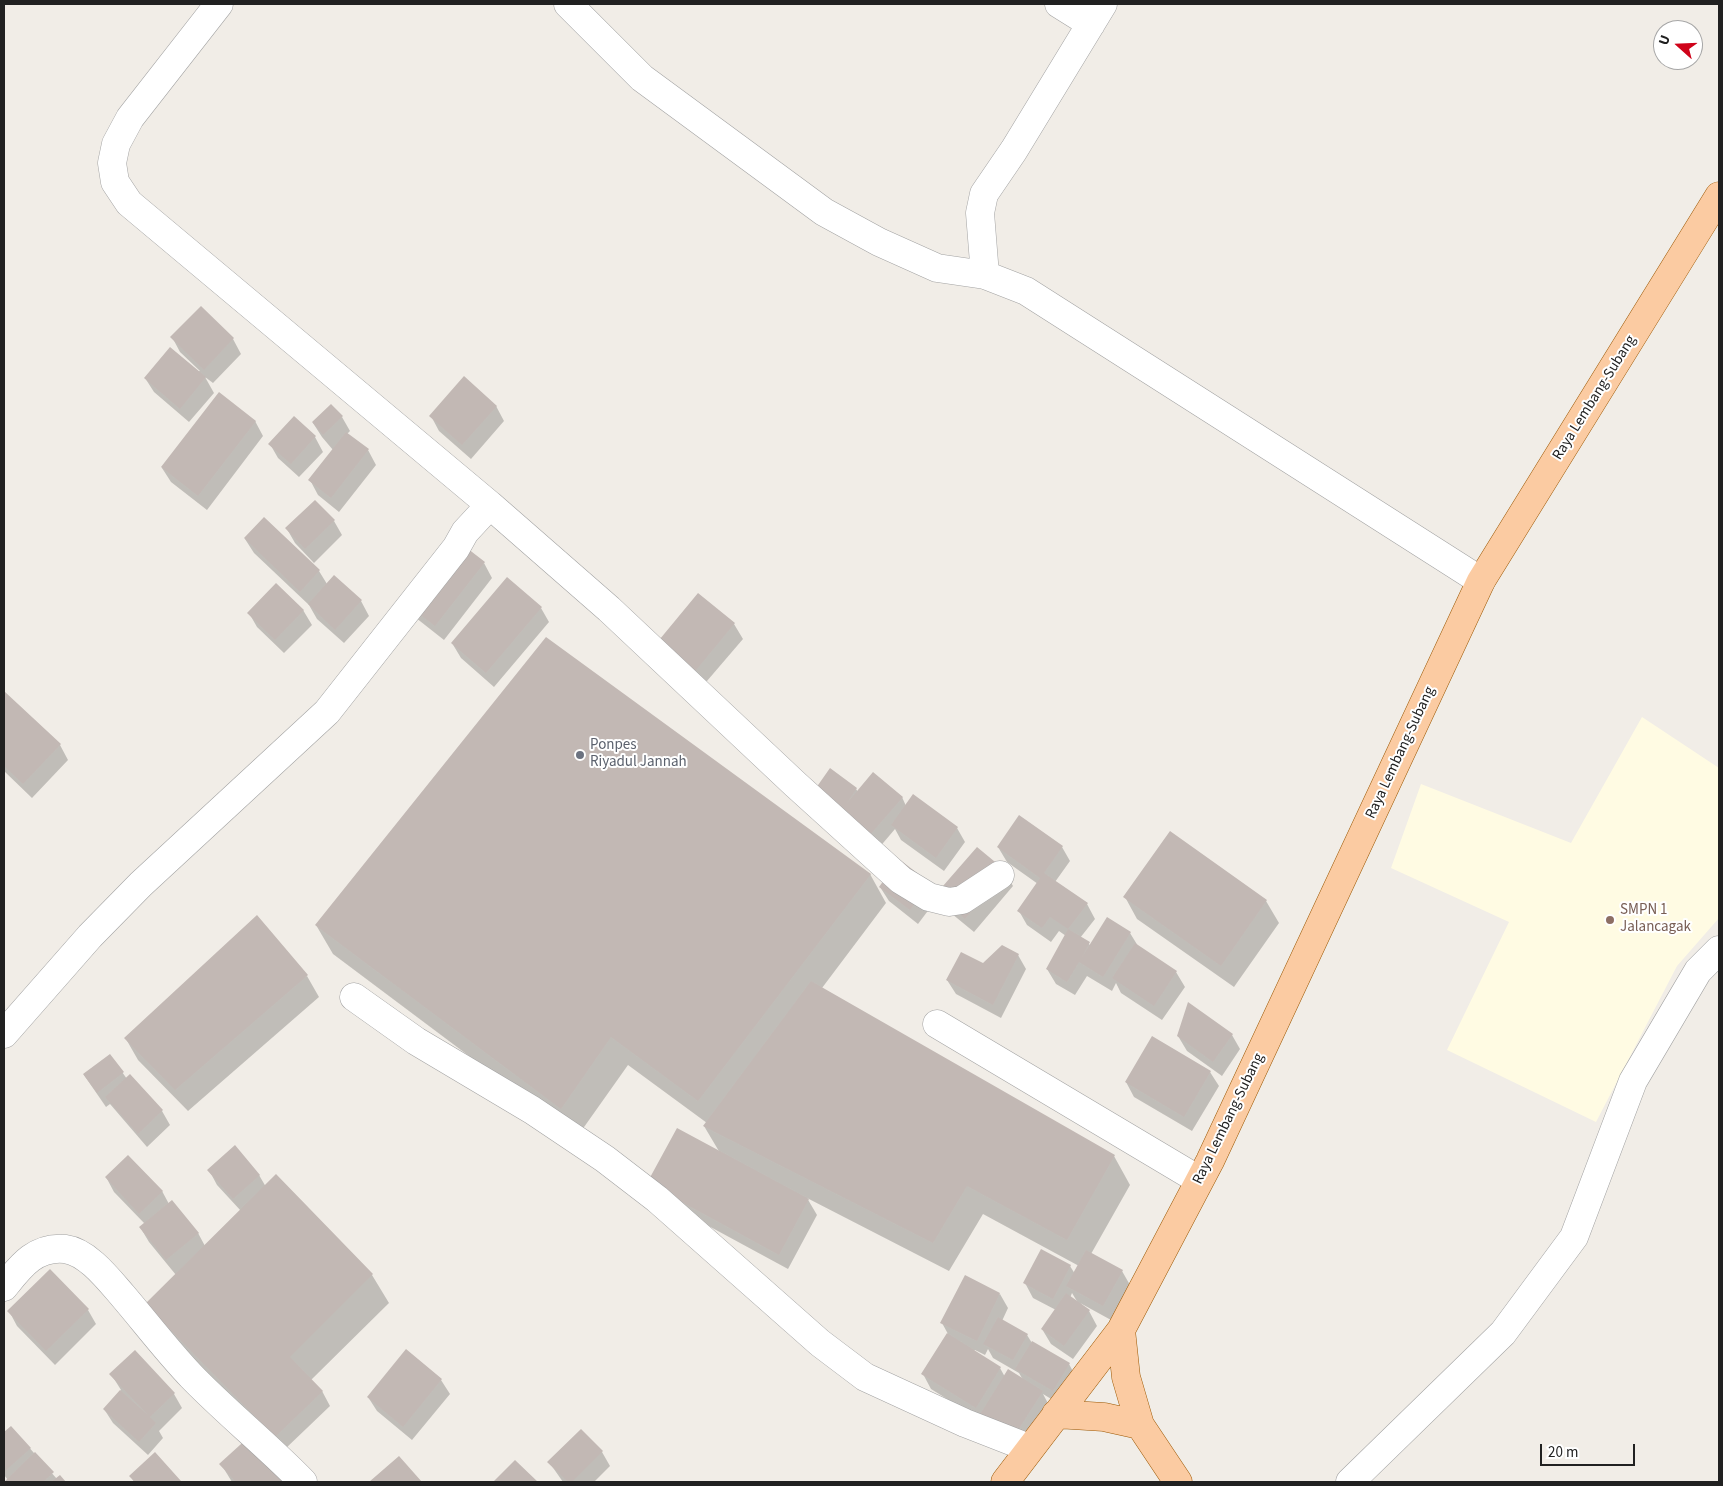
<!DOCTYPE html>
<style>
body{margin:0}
#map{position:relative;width:1723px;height:1486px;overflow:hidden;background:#f1ede7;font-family:"Source Sans 3",sans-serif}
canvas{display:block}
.frame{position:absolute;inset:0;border:5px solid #212121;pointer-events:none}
.north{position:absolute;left:1653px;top:20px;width:50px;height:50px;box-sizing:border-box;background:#fff;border:1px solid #a6a6a6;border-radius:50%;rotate:290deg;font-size:14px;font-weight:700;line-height:20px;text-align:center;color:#212121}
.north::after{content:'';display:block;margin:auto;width:18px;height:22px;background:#cf031a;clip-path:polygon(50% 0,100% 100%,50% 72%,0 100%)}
.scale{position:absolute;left:1540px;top:1444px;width:95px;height:22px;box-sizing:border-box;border:2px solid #212121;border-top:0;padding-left:6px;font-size:15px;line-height:18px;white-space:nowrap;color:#212121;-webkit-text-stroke:4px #fff;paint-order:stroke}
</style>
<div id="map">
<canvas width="1723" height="1486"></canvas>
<div class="frame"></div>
<div class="north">U</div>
<div class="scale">20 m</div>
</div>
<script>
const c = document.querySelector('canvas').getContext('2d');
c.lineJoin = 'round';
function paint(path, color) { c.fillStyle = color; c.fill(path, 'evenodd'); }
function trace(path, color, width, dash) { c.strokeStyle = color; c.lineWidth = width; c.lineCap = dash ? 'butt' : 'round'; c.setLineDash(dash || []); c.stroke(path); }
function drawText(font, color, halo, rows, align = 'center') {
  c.font = font + ' "Source Sans 3",sans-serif'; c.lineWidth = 4; c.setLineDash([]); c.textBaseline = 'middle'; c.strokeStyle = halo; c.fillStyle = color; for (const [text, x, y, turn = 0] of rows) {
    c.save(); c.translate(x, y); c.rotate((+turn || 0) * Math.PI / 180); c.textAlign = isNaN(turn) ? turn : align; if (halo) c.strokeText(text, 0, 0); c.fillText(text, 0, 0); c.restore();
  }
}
const education = new Path2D(`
 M 1642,717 L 1719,768 L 1719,918 L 1677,966 L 1596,1122 L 1447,1050 L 1509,922 L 1391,868 L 1421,784 L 1571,843 Z`);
const shadow = new Path2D(`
 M 201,307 L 233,339 L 241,354 L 213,383 L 205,377 L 214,393 L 189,422 L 154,392 L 145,378 L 200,371 L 180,352 L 172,337 Z
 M 496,406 L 504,421 L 471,459 L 439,431 L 431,416 Z
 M 294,417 L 315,437 L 323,452 L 299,477 L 278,458 L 270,444 Z
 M 342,417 L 350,431 L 347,434 L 368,450 L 376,465 L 339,512 L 318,495 L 310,480 L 333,450 L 322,437 L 313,423 Z
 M 255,421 L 263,436 L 207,510 L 171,482 L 162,468 Z
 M 264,518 L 319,571 L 327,584 L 361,601 L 369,616 L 344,643 L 317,619 L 309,605 L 254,553 L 245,539 Z
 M 334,521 L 342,535 L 314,563 L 295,543 L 287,529 Z
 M 484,563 L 492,578 L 444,640 L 411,614 Z
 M 698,594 L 734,624 L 743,639 L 701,688 L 665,659 Z
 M 541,608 L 549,622 L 494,687 L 461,658 L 452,643 Z
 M 303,610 L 312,625 L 284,653 L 257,627 L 249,613 Z
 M 5,693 L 60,745 L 68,760 L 32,798 L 4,771 Z
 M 856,789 L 858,792 L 902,797 L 906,806 L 957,828 L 965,842 L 944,871 L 901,840 L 895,829 L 878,849 L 826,803 Z
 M 1170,833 L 1266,901 L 1279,923 L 1234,987 L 1137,919 L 1125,897 Z
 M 998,847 L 1062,847 L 1070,861 L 1055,882 L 1087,904 L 1095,919 L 1080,938 L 1090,945 L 1130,933 L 1138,946 L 1176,972 L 1185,987 L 1162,1020 L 1121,993 L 1116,983 L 1112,991 L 1087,976 L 1075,995 L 1056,984 L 1047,969 L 1066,936 L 1059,931 L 1051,942 L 1027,925 L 1019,911 L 1038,884 L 1007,862 Z
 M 1005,872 L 1013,886 L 974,932 L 946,909 L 939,896 L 918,924 L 889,901 L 880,887 L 936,896 Z
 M 870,874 L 886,903 L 822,988 L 1114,1156 L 1130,1185 L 1091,1254 L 1122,1271 L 1130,1285 L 1111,1320 L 1080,1303 L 1089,1311 L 1097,1326 L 1073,1359 L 1051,1344 L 1042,1329 L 1056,1310 L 1033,1298 L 1025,1283 L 1042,1251 L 1070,1266 L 1075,1274 L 1079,1266 L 983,1214 L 949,1271 L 807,1198 L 817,1215 L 788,1269 L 657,1198 L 720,1153 L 704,1126 L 707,1123 L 628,1065 L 577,1137 L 333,954 L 316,925 ZM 1072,1293 L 1078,1303 L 1070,1298 Z
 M 1018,955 L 1026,969 L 1001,1018 L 956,994 L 947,980 Z
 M 307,976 L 319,997 L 188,1111 L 138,1060 L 126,1039 Z
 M 1232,1035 L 1240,1049 L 1222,1076 L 1187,1051 L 1178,1036 Z
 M 110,1055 L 127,1079 L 130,1076 L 162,1111 L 170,1125 L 147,1147 L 110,1104 L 106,1107 L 84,1075 Z
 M 1210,1072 L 1219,1086 L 1192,1131 L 1134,1097 L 1126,1082 Z
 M 209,1170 L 259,1175 L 266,1187 L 276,1176 L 372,1275 L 389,1303 L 311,1380 L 322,1391 L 330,1406 L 284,1450 L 163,1333 L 146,1304 L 176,1275 L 149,1242 L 140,1227 L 145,1224 L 114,1192 L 106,1177 L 162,1191 L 169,1204 L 198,1233 L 205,1246 L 241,1211 L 217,1185 Z
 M 1000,1294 L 1008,1308 L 1002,1321 L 1027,1335 L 1032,1343 L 1069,1364 L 1077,1379 L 1061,1405 L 1043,1394 L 1050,1407 L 1021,1452 L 984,1422 L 931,1389 L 923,1374 L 948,1334 L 942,1323 ZM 988,1349 L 993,1358 L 1019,1373 L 1023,1380 L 1005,1377 L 1000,1368 L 974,1351 L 975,1350 L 985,1355 Z
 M 88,1310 L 96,1324 L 55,1365 L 17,1326 L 9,1311 Z
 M 406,1351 L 441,1380 L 450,1394 L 412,1440 L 377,1411 L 368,1397 Z
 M 111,1374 L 174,1394 L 182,1408 L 159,1431 L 163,1438 L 148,1455 L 113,1423 L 104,1409 L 121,1390 Z
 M 11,1427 L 57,1479 L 60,1476 L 65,1482 L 6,1482 L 8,1480 L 4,1475 L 4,1434 Z
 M 581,1430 L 602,1452 L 610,1466 L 594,1482 L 563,1482 L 549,1462 Z
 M 155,1454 L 180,1482 L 134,1482 L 131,1477 Z
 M 221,1464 L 292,1482 L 232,1482 Z`);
const building = new Path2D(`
 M 201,306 L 234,338 L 204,370 L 170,337 Z
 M 170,347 L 206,377 L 180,409 L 144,378 Z
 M 464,376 L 497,406 L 462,445 L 429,416 Z
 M 219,392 L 256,421 L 198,496 L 161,467 Z
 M 331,404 L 343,416 L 323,435 L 312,422 Z
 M 294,416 L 316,436 L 291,464 L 268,444 Z
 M 346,432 L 369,449 L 331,498 L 308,480 Z
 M 315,500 L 335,520 L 305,549 L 285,528 Z
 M 264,517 L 320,570 L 300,592 L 244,538 Z
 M 450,535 L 485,562 L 435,626 L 401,600 Z
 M 334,575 L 362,600 L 335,630 L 308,604 Z
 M 507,577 L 542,607 L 486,673 L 451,643 Z
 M 276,583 L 304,610 L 275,640 L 247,613 Z
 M 698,593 L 735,623 L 692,675 L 655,645 Z
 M 546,637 L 871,874 L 698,1101 L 611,1037 L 561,1109 L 315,925 Z
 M 4,691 L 61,744 L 23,784 L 4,766 Z
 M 830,768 L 857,788 L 847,803 L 873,772 L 903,797 L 869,836 L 840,811 L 842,808 L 816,788 Z
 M 913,794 L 958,827 L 936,858 L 891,825 Z
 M 1019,815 L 1063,846 L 1044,873 L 1088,903 L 1068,929 L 1050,917 L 1042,928 L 1017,911 L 1040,878 L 997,847 Z
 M 1170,831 L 1267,900 L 1221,966 L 1123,897 Z
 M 977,847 L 1006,871 L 965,919 L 936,894 Z
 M 899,859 L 930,883 L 910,910 L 879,887 Z
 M 257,915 L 308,975 L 175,1090 L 124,1038 Z
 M 1107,917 L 1131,932 L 1103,977 L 1079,962 L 1067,982 L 1046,969 L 1068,929 L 1090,942 L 1082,957 Z
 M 1135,943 L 1177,971 L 1154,1006 L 1112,978 Z
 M 1002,945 L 1019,954 L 993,1005 L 946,980 L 961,952 L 983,963 Z
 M 811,981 L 1115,1155 L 1067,1240 L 967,1186 L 933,1243 L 703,1126 Z
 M 1188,1002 L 1233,1034 L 1213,1062 L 1177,1036 Z
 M 1152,1036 L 1211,1071 L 1184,1117 L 1125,1082 Z
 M 110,1054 L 124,1072 L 97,1093 L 83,1074 Z
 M 130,1074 L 163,1110 L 138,1134 L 105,1097 Z
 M 677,1128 L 809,1199 L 779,1255 L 647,1183 Z
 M 235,1145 L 260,1175 L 233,1199 L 207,1170 Z
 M 128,1155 L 163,1191 L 139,1214 L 105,1177 Z
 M 276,1174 L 373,1274 L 290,1357 L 323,1391 L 275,1437 L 145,1304 Z
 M 172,1200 L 199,1233 L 166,1260 L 139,1227 Z
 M 1041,1249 L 1071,1265 L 1053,1299 L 1023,1283 Z
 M 1086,1250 L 1123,1270 L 1103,1306 L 1066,1286 Z
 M 50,1269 L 89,1309 L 46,1351 L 7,1311 Z
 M 965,1275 L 1000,1293 L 977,1341 L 940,1323 Z
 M 1066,1293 L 1090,1310 L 1064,1346 L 1041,1329 Z
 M 998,1317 L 1028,1334 L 1013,1360 L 983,1344 Z
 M 947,1333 L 1001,1367 L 976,1408 L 921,1374 Z
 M 1032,1341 L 1070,1363 L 1053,1391 L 1015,1369 Z
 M 406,1349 L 442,1379 L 403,1427 L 367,1397 Z
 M 135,1350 L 175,1393 L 150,1417 L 156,1423 L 139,1442 L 103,1409 L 120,1390 L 148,1415 L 109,1374 Z
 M 1008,1369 L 1043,1391 L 1013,1438 L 979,1416 Z
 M 11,1426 L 31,1448 L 4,1472 L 4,1432 Z
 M 581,1429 L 603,1451 L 572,1482 L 568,1482 L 547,1462 Z
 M 251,1435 L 294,1482 L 236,1482 L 219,1464 Z
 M 35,1452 L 54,1472 L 43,1482 L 4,1482 Z
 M 155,1452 L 181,1481 L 180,1482 L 135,1482 L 129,1476 Z
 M 399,1456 L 422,1482 L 369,1482 Z
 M 515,1460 L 538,1482 L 493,1482 Z
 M 60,1475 L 66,1482 L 51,1482 Z`);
const minor = new Path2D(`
 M 568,4 L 642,78 L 824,212 L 879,242 L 937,268 L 985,275 L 1026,291 L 1481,581
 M 1059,4 L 1091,24
 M 985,275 L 980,213 L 984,194 L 1014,150 L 1103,4
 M 490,505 L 609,609 L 795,784 L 901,880 L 929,897 L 949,902 L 962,900 L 1000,875
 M 354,997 L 416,1041 L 532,1110 L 605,1159 L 657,1199 L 820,1343 L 865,1377 L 965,1423 L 1029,1448
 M 937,1024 L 1199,1180
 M 4,1034 L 90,936 L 141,884 L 327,712 L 456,548 L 465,532 L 490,505 L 129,203 L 115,182 L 112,163 L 116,144 L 130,118 L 219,4
 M 4,1287 C 20,1267 35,1246 65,1249 C 88,1252 109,1280 123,1296 C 146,1323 168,1352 192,1377 C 228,1414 268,1446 303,1482
 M 1350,1482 L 1503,1333 L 1574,1237 L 1633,1081 L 1698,971 L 1719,950`);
const major = new Path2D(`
 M 1121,1330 L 1126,1377 L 1140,1425 L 1178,1482
 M 1056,1414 L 1104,1417 L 1140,1425
 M 1005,1482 L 1121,1330 L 1210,1161 L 1481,581 L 1719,196`);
const markers = [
 [580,755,5,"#6b7280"],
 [1610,920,5,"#8d6e63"]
];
const streetNames = [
 ["Raya Lembang-Subang",1595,398,-58],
 ["Raya Lembang-Subang",1401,753,-65],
 ["Raya Lembang-Subang",1229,1119,-64]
];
const worshipNames = [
 ["Ponpes",590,746],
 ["Riyadul Jannah",590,763]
];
const educationNames = [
 ["SMPN 1",1620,911],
 ["Jalancagak",1620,928]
];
paint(education, '#fffbe3');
paint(shadow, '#0003');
paint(building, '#c2b8b4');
trace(minor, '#a2a2a2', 29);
trace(major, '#9b5702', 29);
trace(minor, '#fff', 28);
trace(major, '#fbcba2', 28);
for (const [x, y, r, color] of markers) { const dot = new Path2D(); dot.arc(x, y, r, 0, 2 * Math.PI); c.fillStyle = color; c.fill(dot); trace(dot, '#fff', 2); }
drawText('15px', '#212121', '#fff', streetNames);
drawText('15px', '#5b616d', '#fff', worshipNames, 'left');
drawText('15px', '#785e54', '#fff', educationNames, 'left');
</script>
